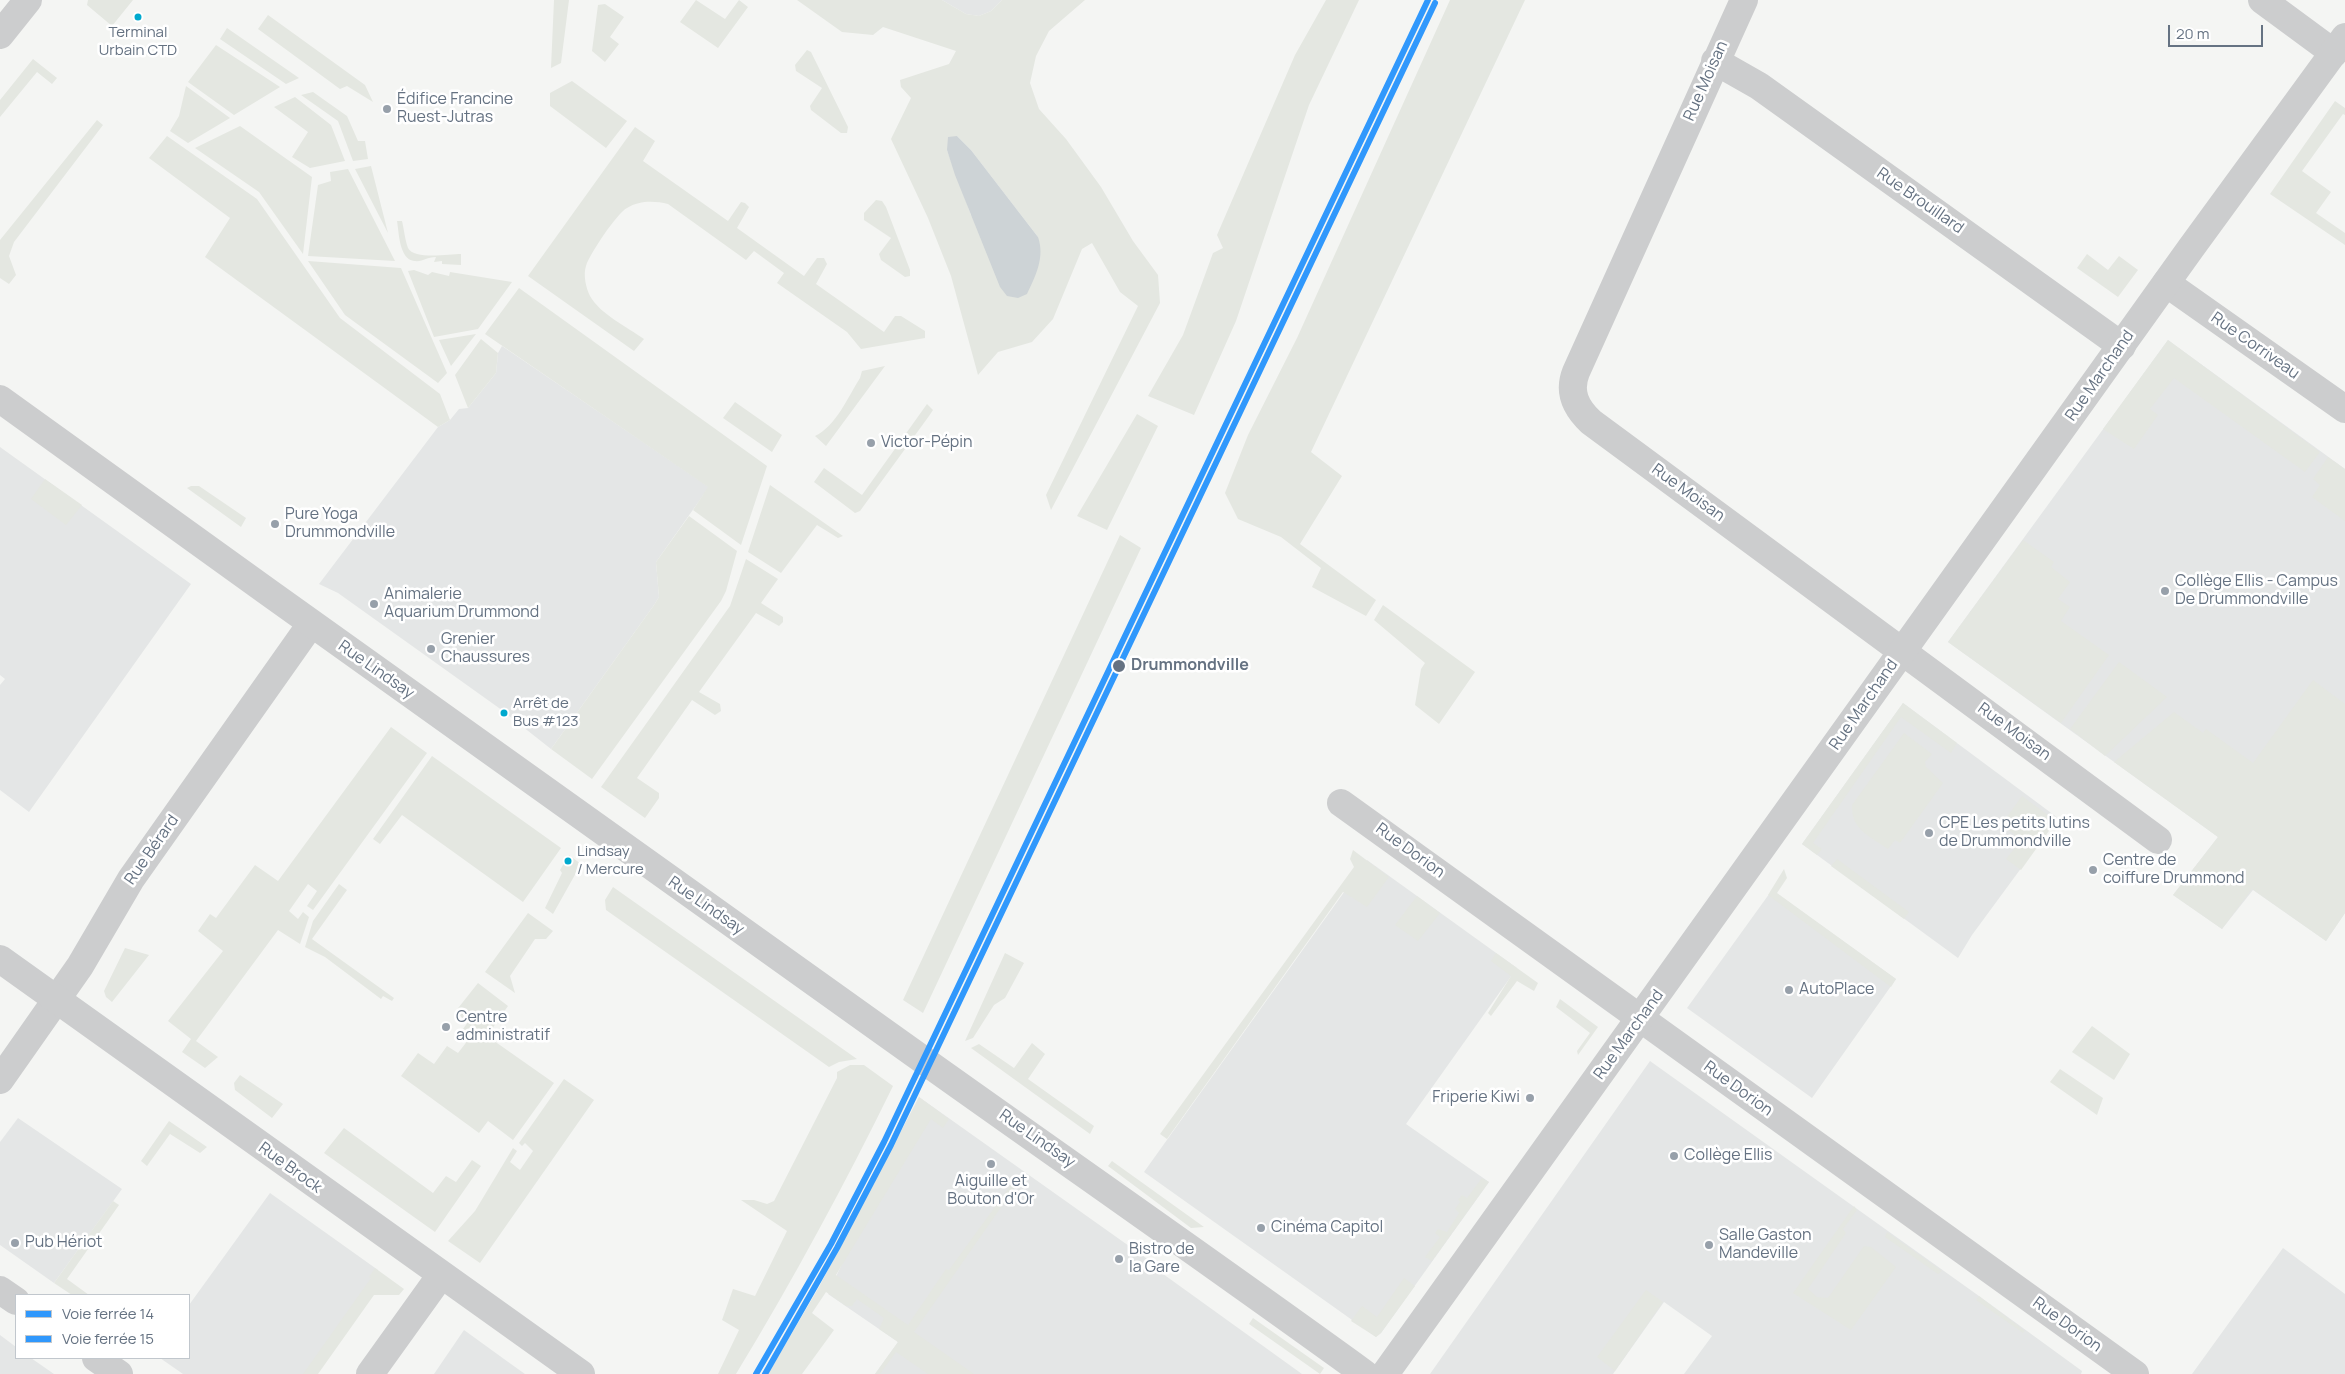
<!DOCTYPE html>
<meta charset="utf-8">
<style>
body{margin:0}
#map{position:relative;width:2345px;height:1374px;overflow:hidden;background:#f4f5f3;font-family:Manrope,sans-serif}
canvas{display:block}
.legend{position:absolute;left:15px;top:1294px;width:175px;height:65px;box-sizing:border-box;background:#fff;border:1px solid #c1c7cd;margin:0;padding:6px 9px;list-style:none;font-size:15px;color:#657282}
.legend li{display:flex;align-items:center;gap:10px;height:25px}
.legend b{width:25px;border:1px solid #c1c7cd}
.scale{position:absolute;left:2168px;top:25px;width:95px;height:22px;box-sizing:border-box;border:2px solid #657282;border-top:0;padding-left:6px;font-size:15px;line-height:18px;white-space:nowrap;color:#657282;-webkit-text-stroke:4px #fff;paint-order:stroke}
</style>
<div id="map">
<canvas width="2345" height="1374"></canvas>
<ul class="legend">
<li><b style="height:6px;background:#3098fc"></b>Voie ferrée 14</li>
<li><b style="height:6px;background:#3098fc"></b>Voie ferrée 15</li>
</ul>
<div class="scale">20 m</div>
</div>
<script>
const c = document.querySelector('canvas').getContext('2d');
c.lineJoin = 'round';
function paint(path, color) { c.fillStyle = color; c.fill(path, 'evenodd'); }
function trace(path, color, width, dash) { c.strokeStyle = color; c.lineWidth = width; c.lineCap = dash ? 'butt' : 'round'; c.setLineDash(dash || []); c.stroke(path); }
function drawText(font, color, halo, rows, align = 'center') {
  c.font = font + ' Manrope,sans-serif'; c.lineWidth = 5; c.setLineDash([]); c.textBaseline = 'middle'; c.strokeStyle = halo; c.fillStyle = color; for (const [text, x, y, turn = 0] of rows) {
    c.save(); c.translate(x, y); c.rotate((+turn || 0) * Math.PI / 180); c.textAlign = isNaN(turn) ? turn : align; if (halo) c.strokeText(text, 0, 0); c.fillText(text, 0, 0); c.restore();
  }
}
const built = new Path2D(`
 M 942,0 L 1002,0 L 991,11 L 979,16 L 966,14 Z
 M 2168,340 L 2345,469 L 2345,913 L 2326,941 L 2253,890 L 2222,929 L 2173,895 L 2218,837 L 1948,642 Z
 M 502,346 L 709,487 L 656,562 L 659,597 L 654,605 L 551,749 L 499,708 L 338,593 L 319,584 L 438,427 L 450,420 L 459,409 L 468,408 L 496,373 L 498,353 Z
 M 0,447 L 191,584 L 29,812 L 0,790 L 0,685 L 5,679 L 0,675 Z
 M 1903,703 L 2058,818 L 1972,935 L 1958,958 L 1802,844 Z
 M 1367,860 L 1517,968 L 1406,1124 L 1489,1182 L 1381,1333 L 1376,1337 L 1144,1172 Z
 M 1772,890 L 1896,979 L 1812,1098 L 1687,1008 Z
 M 1650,1061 L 1979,1296 L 2082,1371 L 2081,1374 L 1684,1374 L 1712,1336 L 1664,1302 L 1613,1374 L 1430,1374 Z
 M 919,1097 L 1153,1263 L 1152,1266 L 1302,1374 L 875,1374 L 898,1342 L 828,1294 Z
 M 18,1118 L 122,1189 L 54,1283 L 0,1245 L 0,1142 Z
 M 270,1193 L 378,1270 L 309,1374 L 183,1374 L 160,1358 L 189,1358 L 189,1305 Z
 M 2283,1248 L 2345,1294 L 2345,1374 L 2192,1374 Z
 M 464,1330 L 504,1359 L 525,1374 L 434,1374 Z
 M 0,1335 L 16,1347 L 16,1358 L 31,1358 L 54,1374 L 0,1374 Z`);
const green = new Path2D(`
 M 88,0 L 133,0 L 112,26 L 87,5 Z
 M 554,0 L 569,0 L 561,63 L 551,68 Z
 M 696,0 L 725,19 L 739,0 L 748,7 L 718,48 L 680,22 Z
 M 797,0 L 942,0 L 966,14 L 979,16 L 991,11 L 1002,0 L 1085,0 L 1049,31 L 1036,56 L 1030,83 L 1039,109 L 1066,139 L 1101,187 L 1133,241 L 1158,275 L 1160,303 L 1051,510 L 1046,495 L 1138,306 L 1120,292 L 1092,243 L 1082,249 L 1053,319 L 1032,342 L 998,352 L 978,375 L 951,276 L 928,218 L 891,139 L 911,98 L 901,87 L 900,80 L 949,64 L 956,51 L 883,27 L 873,35 L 842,32 ZM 957,136 L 971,150 L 1038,237 L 971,215 L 947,150 Z
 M 1326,0 L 1359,0 L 1309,105 L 1236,321 L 1194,415 L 1148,396 L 1183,335 L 1213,253 L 1223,248 L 1217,235 L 1295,55 Z
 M 1450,0 L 1525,0 L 1311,452 L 1342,476 L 1300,544 L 1376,600 L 1366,616 L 1312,587 L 1321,568 L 1281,537 L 1238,519 L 1225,493 L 1248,435 L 1297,338 Z
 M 605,4 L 624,17 L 610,37 L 619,44 L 605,62 L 592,51 L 598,5 Z
 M 268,15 L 365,85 L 373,102 L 347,86 L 340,89 L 258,29 Z
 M 227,28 L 299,78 L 286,84 L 220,39 Z
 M 216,45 L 280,87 L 234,115 L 188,82 Z
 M 807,50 L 811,52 L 848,127 L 847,133 L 841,133 L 811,110 L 810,106 L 822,88 L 796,71 L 795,65 Z
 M 33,59 L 57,78 L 52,84 L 37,72 L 0,117 L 0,100 Z
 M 572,81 L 627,121 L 606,148 L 550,106 L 550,93 Z
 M 186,86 L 230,118 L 188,143 L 170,131 L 179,116 Z
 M 313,92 L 347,116 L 358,141 L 365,141 L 368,159 L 353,161 L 338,121 L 301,95 Z
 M 295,97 L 331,125 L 345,161 L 310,168 L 292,157 L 308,132 L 274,107 Z
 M 2335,101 L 2345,108 L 2345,115 L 2343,114 L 2302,171 L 2331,192 L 2316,213 L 2345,233 L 2345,245 L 2270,194 Z
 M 97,120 L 103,125 L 14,242 L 9,256 L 16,275 L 9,284 L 0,278 L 0,240 Z
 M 240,126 L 312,177 L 303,254 L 259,192 L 195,148 Z
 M 635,127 L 655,141 L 643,161 L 728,221 L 741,202 L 745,203 L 749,207 L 737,228 L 804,276 L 817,258 L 824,258 L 827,264 L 816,284 L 884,332 L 895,316 L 901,316 L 925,331 L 925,338 L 861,349 L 847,332 L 777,283 L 784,273 L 754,251 L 746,260 L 668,204 C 655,201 640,200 627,208 C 617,213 589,255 586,266 C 583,275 586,288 590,296 C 600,314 627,327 644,339 L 634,351 L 528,276 Z
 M 167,136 L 257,199 L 340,318 L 440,394 L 450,420 L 438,427 L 205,257 L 230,218 L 149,158 Z
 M 371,166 L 388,233 L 355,169 Z
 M 348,169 L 395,261 L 308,256 L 318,185 L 331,181 L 330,172 Z
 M 876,200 L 882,201 L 886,207 L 910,270 L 910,276 L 905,277 L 881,260 L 879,254 L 891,238 L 864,220 L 864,213 Z
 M 397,221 L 402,221 C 404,229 405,240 408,248 C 414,260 449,254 461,254 L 461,265 L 442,264 L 442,261 L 434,262 L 436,257 C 426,257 424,262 414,261 C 399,259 399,232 397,221 Z
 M 2087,254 L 2108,270 L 2119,256 L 2138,270 L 2118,297 L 2077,268 Z
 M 308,261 L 401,268 L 447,373 L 438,383 L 345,315 Z
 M 414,270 L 428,275 L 432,272 L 449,276 L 450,272 L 512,282 L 478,329 L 434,337 L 408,271 Z
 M 519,288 L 767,466 L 741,545 L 693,510 L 708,487 L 485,334 Z
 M 476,334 L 451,366 L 439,340 Z
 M 481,339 L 498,353 L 496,373 L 468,408 L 455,375 Z
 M 2168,340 L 2320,452 L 2305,472 L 2174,378 L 2150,409 L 2158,415 L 2134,449 L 2103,429 Z
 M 885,366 L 826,446 L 815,436 C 836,426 848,397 860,378 L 862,371 Z
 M 735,402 L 782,435 L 772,452 L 723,418 Z
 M 927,404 L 933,410 L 929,416 L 860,511 L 855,513 L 814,482 L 824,468 L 862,495 Z
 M 1137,414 L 1158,426 L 1107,530 L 1077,516 Z
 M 2328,457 L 2345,469 L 2345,521 L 2312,497 L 2320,485 L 2313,479 Z
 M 45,479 L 82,505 L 66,525 L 31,499 Z
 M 770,485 L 843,536 L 838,538 L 817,525 L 781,573 L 748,552 Z
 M 191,486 L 199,486 L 246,518 L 241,527 L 187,488 Z
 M 689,516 L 737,551 L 726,591 L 721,601 L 592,779 L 551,749 L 654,605 L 659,597 L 656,562 Z
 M 1120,535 L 1141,548 L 923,1013 L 903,1000 Z
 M 2023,540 L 2054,562 L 2051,567 L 2070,582 L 2058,599 L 2070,607 L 2061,621 L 2109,655 L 2061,723 L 1948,642 Z
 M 746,559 L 778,579 L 761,603 L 783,617 L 783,622 L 779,626 L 756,613 L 699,692 L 720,704 L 721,711 L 715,715 L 692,700 L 637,778 L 659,793 L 659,798 L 645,818 L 601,787 L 730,606 Z
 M 1383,605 L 1475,672 L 1439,724 L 1415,705 L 1421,669 L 1425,663 L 1374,620 Z
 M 2119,662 L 2167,697 L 2105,756 L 2070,729 Z
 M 2313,680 L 2345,704 L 2345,913 L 2326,941 L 2252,889 L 2222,929 L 2173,895 L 2218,837 L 2114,762 L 2174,712 L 2203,733 L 2206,729 L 2253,763 Z
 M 1903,703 L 1957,743 L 1951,753 L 1901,717 L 1813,843 L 1822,849 L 1817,855 L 1802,844 Z
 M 391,727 L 427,753 L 313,910 L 307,906 L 317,891 L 308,884 L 289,911 L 298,919 L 303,912 L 309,917 L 300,944 L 278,930 L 196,1041 L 218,1057 L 205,1068 L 182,1052 L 191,1039 L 168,1021 L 223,951 L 198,931 L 210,914 L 216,918 L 255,865 L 278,881 Z
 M 1904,733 L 1932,754 L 1925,762 L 1926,767 L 1943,783 L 1900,843 L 1895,840 L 1888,849 C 1870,836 1851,830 1852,805 Z
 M 432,756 L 561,848 L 523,902 L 402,815 L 380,844 L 373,839 Z
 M 2022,796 L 2056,821 L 2021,870 L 2006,859 L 2018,844 L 2014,834 L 2004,827 L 2007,823 L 2004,821 Z
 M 1353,850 L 1389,877 L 1367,907 L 1343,892 L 1167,1139 L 1160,1134 L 1354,867 L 1350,859 Z
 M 569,855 L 581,864 L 553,914 L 545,908 L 562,873 L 560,870 Z
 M 1837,859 L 1909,912 L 1904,919 L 1831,866 Z
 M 1784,869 L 1787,878 L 1777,893 L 1896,979 L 1891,987 L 1768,895 Z
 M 339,884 L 347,890 L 312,939 L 394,998 L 392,1001 L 383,996 L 381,999 L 325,957 L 305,947 L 313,921 Z
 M 613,887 L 857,1059 L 839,1062 L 829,1067 L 606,910 L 605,900 Z
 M 1417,896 L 1440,913 L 1418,941 L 1395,925 Z
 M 528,913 L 553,931 L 546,939 L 535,939 L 510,976 L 515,993 L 485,972 Z
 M 125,948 L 149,955 L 112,1002 L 106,997 L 104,991 Z
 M 1005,953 L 1024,963 L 1005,998 L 994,1005 L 973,1038 L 965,1041 Z
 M 1496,953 L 1538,983 L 1534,991 L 1517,981 L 1491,1016 L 1488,1013 L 1511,976 L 1491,961 Z
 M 478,983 L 508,1006 L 487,1036 L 554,1083 L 513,1140 L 488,1121 L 479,1133 L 401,1076 L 418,1053 L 434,1064 L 447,1046 L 458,1053 L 472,1035 L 463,1029 L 468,1022 L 455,1012 Z
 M 1560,999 L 1598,1027 L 1578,1055 L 1577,1051 L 1590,1033 L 1556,1007 Z
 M 2092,1026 L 2130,1054 L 2114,1080 L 2072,1052 Z
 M 1032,1043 L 1045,1054 L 1028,1079 L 1094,1126 L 1090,1134 L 971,1048 L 979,1044 L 1014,1068 Z
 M 850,1065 L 864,1065 L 893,1086 C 845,1184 793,1280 736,1374 L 718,1374 L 739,1330 L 722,1320 L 733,1289 L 755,1296 L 787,1231 L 741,1200 L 754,1200 L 767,1204 L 774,1201 L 837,1078 L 837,1072 Z
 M 2060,1069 L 2103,1098 L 2097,1115 L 2050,1082 Z
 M 240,1075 L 283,1104 L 272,1118 L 235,1090 L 234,1083 Z
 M 564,1079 L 594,1100 L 480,1263 L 448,1241 L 475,1211 L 513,1148 L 517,1151 L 510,1162 L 520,1170 L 533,1151 L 525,1143 L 522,1146 L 519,1143 Z
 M 919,1097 L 949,1119 L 943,1128 L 931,1119 L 836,1275 L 908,1325 L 946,1269 L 949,1270 L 1016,1178 L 1020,1180 L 914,1332 L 974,1374 L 928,1374 L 896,1352 L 880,1374 L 875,1374 L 898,1342 L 879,1329 L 884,1318 L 857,1299 L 852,1306 L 846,1306 L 826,1292 L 812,1313 L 834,1330 L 802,1374 L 768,1374 L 819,1287 Z
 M 169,1121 L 207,1147 L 200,1153 L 170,1134 L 147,1166 L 141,1161 Z
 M 344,1128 L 433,1193 L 446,1176 L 456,1182 L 472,1160 L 481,1166 L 435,1232 L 324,1153 Z
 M 1112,1161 L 1204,1227 L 1191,1228 L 1108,1166 Z
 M 1482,1178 L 1489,1182 L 1432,1261 L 1425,1257 L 1440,1237 L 1435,1233 L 1438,1229 L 1447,1232 L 1459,1213 L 1455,1209 L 1460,1202 L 1458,1200 L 1462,1195 L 1467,1198 Z
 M 113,1201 L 119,1205 L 67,1279 L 89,1295 L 72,1295 L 54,1283 Z
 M 1854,1206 L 1857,1210 L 1843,1229 L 1846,1233 L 1808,1289 L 1817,1297 L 1828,1298 L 1864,1246 L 1871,1247 L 1896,1267 L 1851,1330 L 1793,1293 Z
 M 1887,1232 L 1942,1271 L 1938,1274 L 1885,1237 Z
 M 375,1268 L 404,1289 L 399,1295 L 374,1295 L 318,1374 L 303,1374 L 371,1278 L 369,1277 Z
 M 1404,1278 L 1415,1286 L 1381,1333 L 1376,1337 L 1351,1321 L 1362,1306 L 1377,1317 Z
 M 1646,1290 L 1663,1302 L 1615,1371 L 1597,1357 Z
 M 1979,1296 L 2025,1331 L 2023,1333 L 1976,1300 Z
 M 1253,1318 L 1324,1368 L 1320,1374 L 1249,1324 Z`);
const water = new Path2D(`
 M 957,136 L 971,150 L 1038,237 C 1045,257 1036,275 1027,294 L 1018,298 L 1007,296 L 1000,287 L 955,175 L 947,150 L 948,137 Z`);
const minor = new Path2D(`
 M 1744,0 L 1576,372 C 1568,392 1576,408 1591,422 L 2158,840
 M 2262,0 L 2334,53
 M 1715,61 L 1759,86 L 2122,346
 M 2166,283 L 2345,409
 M 1341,803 L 2135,1374
 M 0,1080 L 80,966 L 131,879 L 311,624
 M 370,1374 L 441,1275`);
const tertiary = new Path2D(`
 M 0,35 L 28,0
 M 0,399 C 296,613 593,825 891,1037 C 1049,1150 1208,1260 1365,1374
 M 0,959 L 581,1374
 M 0,1290 L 16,1301
 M 96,1358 L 119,1374
 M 1385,1374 L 2191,248 L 2345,37`);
const rail1 = new Path2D(`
 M 756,1374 L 831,1244 L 884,1142 L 1428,0`);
const rail2 = new Path2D(`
 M 765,1374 L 837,1248 L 891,1145 L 1435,3`);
const markers = [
 [138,17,4.5,"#00a9ce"],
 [387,109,5,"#97a0aa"],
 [871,443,5,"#97a0aa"],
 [275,524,5,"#97a0aa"],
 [2165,591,5,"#97a0aa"],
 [374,604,5,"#97a0aa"],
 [431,649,5,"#97a0aa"],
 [1119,666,7,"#657282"],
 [504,713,4.5,"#00a9ce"],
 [1929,833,5,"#97a0aa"],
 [568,861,4.5,"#00a9ce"],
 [2093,870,5,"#97a0aa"],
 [1789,990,5,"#97a0aa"],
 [446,1027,5,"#97a0aa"],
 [1530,1098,5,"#97a0aa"],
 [1674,1156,5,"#97a0aa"],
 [991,1164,5,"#97a0aa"],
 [1261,1228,5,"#97a0aa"],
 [15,1243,5,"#97a0aa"],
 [1709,1245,5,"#97a0aa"],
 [1119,1259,5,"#97a0aa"]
];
const busNames = [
 ["Terminal",138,33,"center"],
 ["Urbain CTD",138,51,"center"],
 ["Arrêt de",513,704],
 ["Bus #123",513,722],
 ["Lindsay",577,852],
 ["/ Mercure",577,870]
];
const streetNames = [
 ["Rue Moisan",1706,81,-66],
 ["Rue Brouillard",1920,201,35],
 ["Rue Corriveau",2255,346,35],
 ["Rue Marchand",2100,376,-55],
 ["Rue Moisan",1688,493,36],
 ["Rue Lindsay",376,670,35],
 ["Rue Marchand",1864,705,-55],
 ["Rue Moisan",2014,732,36],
 ["Rue Bérard",152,850,-55],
 ["Rue Dorion",1410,851,36],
 ["Rue Lindsay",706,906,35],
 ["Rue Marchand",1629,1035,-54],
 ["Rue Dorion",1738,1089,36],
 ["Rue Lindsay",1037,1139,35],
 ["Rue Brock",290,1168,36],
 ["Rue Dorion",2067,1325,36]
];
const poiNames = [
 ["Édifice Francine",397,100],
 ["Ruest-Jutras",397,118],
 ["Victor-Pépin",881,443],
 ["Pure Yoga",285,515],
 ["Drummondville",285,533],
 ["Collège Ellis - Campus",2175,582],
 ["De Drummondville",2175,600],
 ["Animalerie",384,595],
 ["Aquarium Drummond",384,613],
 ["Grenier",441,640],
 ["Chaussures",441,658],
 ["CPE Les petits lutins",1939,824],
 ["de Drummondville",1939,842],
 ["Centre de",2103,861],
 ["coiffure Drummond",2103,879],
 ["AutoPlace",1799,990],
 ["Centre",456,1018],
 ["administratif",456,1036],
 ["Friperie Kiwi",1520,1098,"right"],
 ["Collège Ellis",1684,1156],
 ["Aiguille et",991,1182,"center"],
 ["Bouton d'Or",991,1200,"center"],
 ["Cinéma Capitol",1271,1228],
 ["Salle Gaston",1719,1236],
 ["Mandeville",1719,1254],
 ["Pub Hériot",25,1243],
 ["Bistro de",1129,1250],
 ["la Gare",1129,1268]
];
const stopNames = [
 ["Drummondville",1131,666]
];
paint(built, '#e4e6e6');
paint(green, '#e4e7e1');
paint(water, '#cdd3d6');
trace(minor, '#cccdce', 28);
trace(tertiary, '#cccdce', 28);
trace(rail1, '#3098fc', 6);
trace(rail2, '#3098fc', 6);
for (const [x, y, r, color] of markers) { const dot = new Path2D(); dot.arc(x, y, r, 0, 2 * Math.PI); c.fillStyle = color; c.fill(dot); trace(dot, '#fff', 2); }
drawText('15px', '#657282', '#fff', busNames, 'left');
drawText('16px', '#657282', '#fff', streetNames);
drawText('16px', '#657282', '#fff', poiNames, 'left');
drawText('bold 16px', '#657282', '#fff', stopNames, 'left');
</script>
